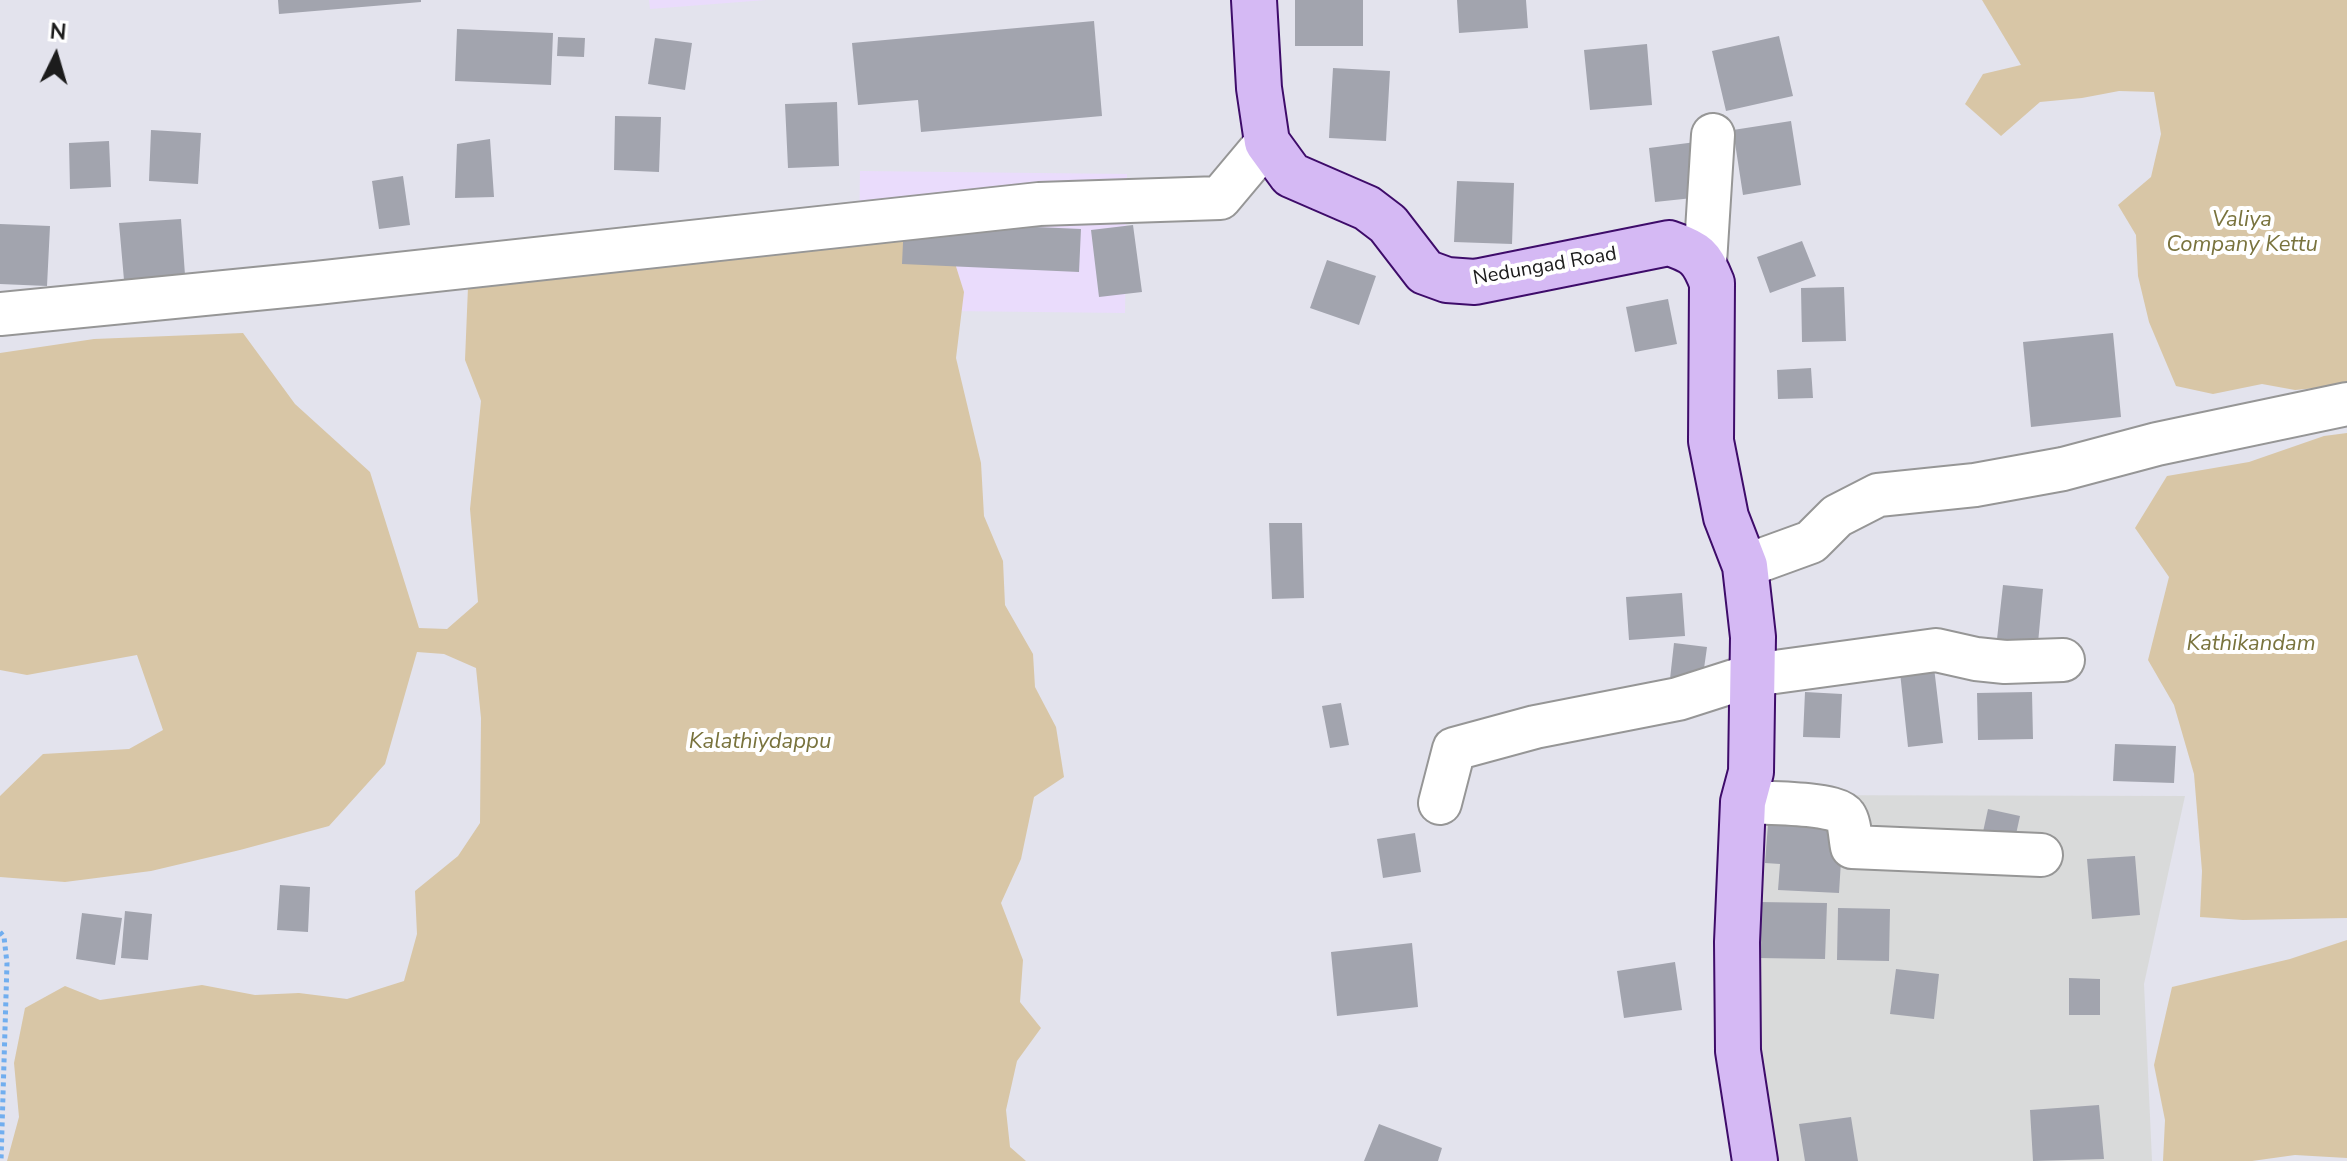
<!DOCTYPE html>
<style>
body{margin:0}
#map{position:relative;width:2347px;height:1161px;overflow:hidden;background:#e3e3ed;font-family:"Nunito Sans",sans-serif}
canvas{display:block}
.north{position:absolute;left:16px;top:16px;width:80px;height:80px;-webkit-text-stroke:6px #fff;paint-order:stroke;rotate:5deg;font-size:22px;font-weight:700;line-height:32px;text-align:center;color:#1c1c1c}
.north::after{content:'';display:block;margin:auto;width:28px;height:36px;background:#1c1c1c;clip-path:polygon(50% 0,100% 100%,50% 72%,0 100%)}
</style>
<div id="map">
<canvas width="2347" height="1161"></canvas>
<div class="north">N</div>
</div>
<script>
const c = document.querySelector('canvas').getContext('2d');
c.lineJoin = 'round';
function paint(path, color) { c.fillStyle = color; c.fill(path, 'evenodd'); }
function trace(path, color, width, dash) { c.strokeStyle = color; c.lineWidth = width; c.lineCap = dash ? 'butt' : 'round'; c.setLineDash(dash || []); c.stroke(path); }
function drawText(font, color, halo, rows, align = 'center') {
  c.font = font + ' "Nunito Sans",sans-serif'; c.lineWidth = 8; c.setLineDash([]); c.textBaseline = 'middle'; c.strokeStyle = halo; c.fillStyle = color; for (const [text, x, y, turn = 0] of rows) {
    c.save(); c.translate(x, y); c.rotate((+turn || 0) * Math.PI / 180); c.textAlign = isNaN(turn) ? turn : align; if (halo) c.strokeText(text, 0, 0); c.fillText(text, 0, 0); c.restore();
  }
}
const residential = new Path2D(`
 M 1750,795 L 2185,796 L 2144,984 L 2152,1161 L 1777,1161 L 1742,950 Z`);
const education = new Path2D(`
 M 649,0 L 766,0 L 650,9 Z
 M 860,171 L 1127,174 L 1125,313 L 858,310 Z`);
const water = new Path2D(`
 M 1982,0 L 2347,0 L 2347,385 L 2295,390 L 2262,384 L 2213,394 L 2176,386 L 2149,322 L 2138,276 L 2136,235 L 2118,205 L 2151,177 L 2161,134 L 2154,92 L 2119,91 L 2082,98 L 2040,102 L 2001,136 L 1965,104 L 1983,74 L 2021,65 Z
 M 853,234 L 948,241 L 964,292 L 956,358 L 981,463 L 984,516 L 1003,561 L 1005,605 L 1033,654 L 1035,687 L 1056,727 L 1064,777 L 1034,797 L 1021,859 L 1001,903 L 1023,960 L 1020,1002 L 1041,1028 L 1017,1061 L 1006,1110 L 1010,1147 L 1026,1161 L 7,1161 L 19,1117 L 14,1063 L 25,1008 L 65,986 L 100,1000 L 202,985 L 255,995 L 299,993 L 347,999 L 404,981 L 417,934 L 415,891 L 458,856 L 480,823 L 481,718 L 476,668 L 444,654 L 417,652 L 385,764 L 329,826 L 240,850 L 151,871 L 65,882 L 0,877 L 0,796 L 43,754 L 129,749 L 163,730 L 137,655 L 27,675 L 0,670 L 0,353 L 94,339 L 243,333 L 295,404 L 370,472 L 419,628 L 447,629 L 478,602 L 470,509 L 481,401 L 465,360 L 468,287 Z
 M 2347,433 L 2347,918 L 2243,920 L 2200,917 L 2202,871 L 2194,774 L 2174,705 L 2148,660 L 2169,577 L 2135,528 L 2167,476 L 2249,462 L 2324,436 Z
 M 2347,940 L 2347,1158 L 2295,1155 L 2252,1161 L 2163,1161 L 2165,1120 L 2154,1065 L 2172,987 L 2290,959 Z`);
const building = new Path2D(`
 M 278,0 L 421,0 L 421,2 L 279,14 Z
 M 1295,0 L 1363,0 L 1363,46 L 1295,46 Z
 M 1457,0 L 1526,0 L 1528,28 L 1459,33 Z
 M 1094,21 L 1102,116 L 921,132 L 918,100 L 858,105 L 852,43 Z
 M 457,29 L 553,33 L 551,85 L 455,81 Z
 M 1779,36 L 1793,96 L 1726,111 L 1712,51 Z
 M 558,37 L 585,38 L 584,57 L 557,56 Z
 M 655,38 L 692,43 L 685,90 L 648,84 Z
 M 1647,44 L 1652,105 L 1590,110 L 1584,50 Z
 M 1333,68 L 1390,71 L 1386,141 L 1329,138 Z
 M 837,102 L 839,166 L 788,168 L 785,104 Z
 M 615,116 L 661,117 L 659,172 L 614,170 Z
 M 1791,121 L 1801,185 L 1743,195 L 1733,130 Z
 M 151,130 L 201,133 L 198,184 L 149,181 Z
 M 490,139 L 494,197 L 455,198 L 457,144 Z
 M 109,141 L 111,187 L 70,189 L 69,143 Z
 M 1696,142 L 1702,197 L 1655,202 L 1649,148 Z
 M 403,176 L 410,225 L 379,229 L 372,181 Z
 M 1457,181 L 1514,183 L 1512,244 L 1454,242 Z
 M 181,219 L 185,275 L 124,280 L 119,223 Z
 M 904,221 L 1081,229 L 1079,272 L 902,264 Z
 M 0,224 L 50,226 L 47,286 L 0,284 Z
 M 1133,225 L 1142,292 L 1099,297 L 1091,230 Z
 M 1802,241 L 1816,276 L 1770,293 L 1757,257 Z
 M 1327,260 L 1376,276 L 1359,325 L 1310,308 Z
 M 1844,287 L 1846,341 L 1802,342 L 1801,288 Z
 M 1668,299 L 1677,344 L 1635,352 L 1626,307 Z
 M 2113,333 L 2121,417 L 2031,427 L 2023,342 Z
 M 1811,368 L 1813,398 L 1778,399 L 1777,370 Z
 M 1269,523 L 1302,523 L 1304,598 L 1272,599 Z
 M 2003,585 L 2043,589 L 2038,643 L 1997,639 Z
 M 1682,593 L 1685,636 L 1629,640 L 1626,597 Z
 M 1674,643 L 1707,647 L 1702,683 L 1670,679 Z
 M 1933,659 L 1943,743 L 1908,747 L 1899,663 Z
 M 1805,692 L 1842,694 L 1840,738 L 1803,737 Z
 M 2032,692 L 2033,739 L 1978,740 L 1977,693 Z
 M 1341,703 L 1349,745 L 1330,748 L 1322,706 Z
 M 2115,744 L 2176,746 L 2174,783 L 2113,781 Z
 M 1988,809 L 2020,816 L 2013,848 L 1981,841 Z
 M 1768,824 L 1843,829 L 1839,893 L 1778,890 L 1780,864 L 1765,863 Z
 M 1415,833 L 1421,872 L 1383,878 L 1377,839 Z
 M 2135,856 L 2140,915 L 2092,919 L 2087,859 Z
 M 280,885 L 310,887 L 308,932 L 277,930 Z
 M 1758,902 L 1827,903 L 1825,959 L 1757,958 Z
 M 1838,908 L 1890,909 L 1889,961 L 1837,960 Z
 M 125,911 L 152,914 L 148,960 L 121,958 Z
 M 82,913 L 122,918 L 115,965 L 76,959 Z
 M 1412,943 L 1418,1007 L 1337,1016 L 1331,952 Z
 M 1675,962 L 1682,1010 L 1624,1018 L 1617,971 Z
 M 1896,969 L 1939,974 L 1934,1019 L 1890,1014 Z
 M 2069,978 L 2100,979 L 2100,1015 L 2069,1015 Z
 M 2099,1105 L 2104,1159 L 2033,1161 L 2030,1110 Z
 M 1851,1117 L 1858,1161 L 1805,1161 L 1799,1124 Z
 M 1379,1124 L 1442,1148 L 1438,1161 L 1364,1161 Z`);
const path = new Path2D(`
 M 0,932 L 4,937 L 7,963 L 1,1161`);
const street = new Path2D(`
 M 1705,263 L 1713,135
 M 0,314 L 316,283 L 1039,204 L 1220,198 L 1267,142
 M 1745,566 L 1811,542 L 1837,516 L 1878,495 L 1975,485 L 2063,469 L 2157,444 L 2347,404
 M 1743,802 C 1761,803 1836,802 1845,816 C 1850,823 1850,838 1852,847 L 2041,855
 M 1440,803 L 1454,749 L 1535,727 L 1678,699 L 1753,675 L 1936,650 L 1976,659 L 2005,662 L 2063,660`);
const secondary = new Path2D(`
 M 1254,0 L 1259,88 L 1267,142 L 1291,175 L 1367,208 L 1388,224 L 1425,272 L 1447,280 L 1475,282 L 1669,243 C 1696,252 1702,257 1712,283 L 1711,441 L 1726,517 L 1745,566 L 1753,637 L 1751,772 L 1743,802 L 1737,942 L 1738,1051 L 1755,1161`);
const streetNames = [
 ["Nedungad Road",1545,267,-10]
];
const waterNames = [
 ["Valiya",2242,221],
 ["Company Kettu",2242,246],
 ["Kathikandam",2251,645],
 ["Kalathiydappu",760,743]
];
paint(residential, '#d9dada');
paint(education, '#eadcfc');
paint(water, '#d8c6a6');
paint(building, '#a2a4ae');
trace(street, '#969696', 46);
trace(secondary, '#3e0c6a', 48);
trace(path, '#71aeef', 5, [4, 4]);
trace(street, '#fff', 42);
trace(secondary, '#d5b9f4', 44);
drawText('20px', '#1c1c1c', '#fff', streetNames);
drawText('italic 22px', '#79733d', '#fff', waterNames);
</script>
